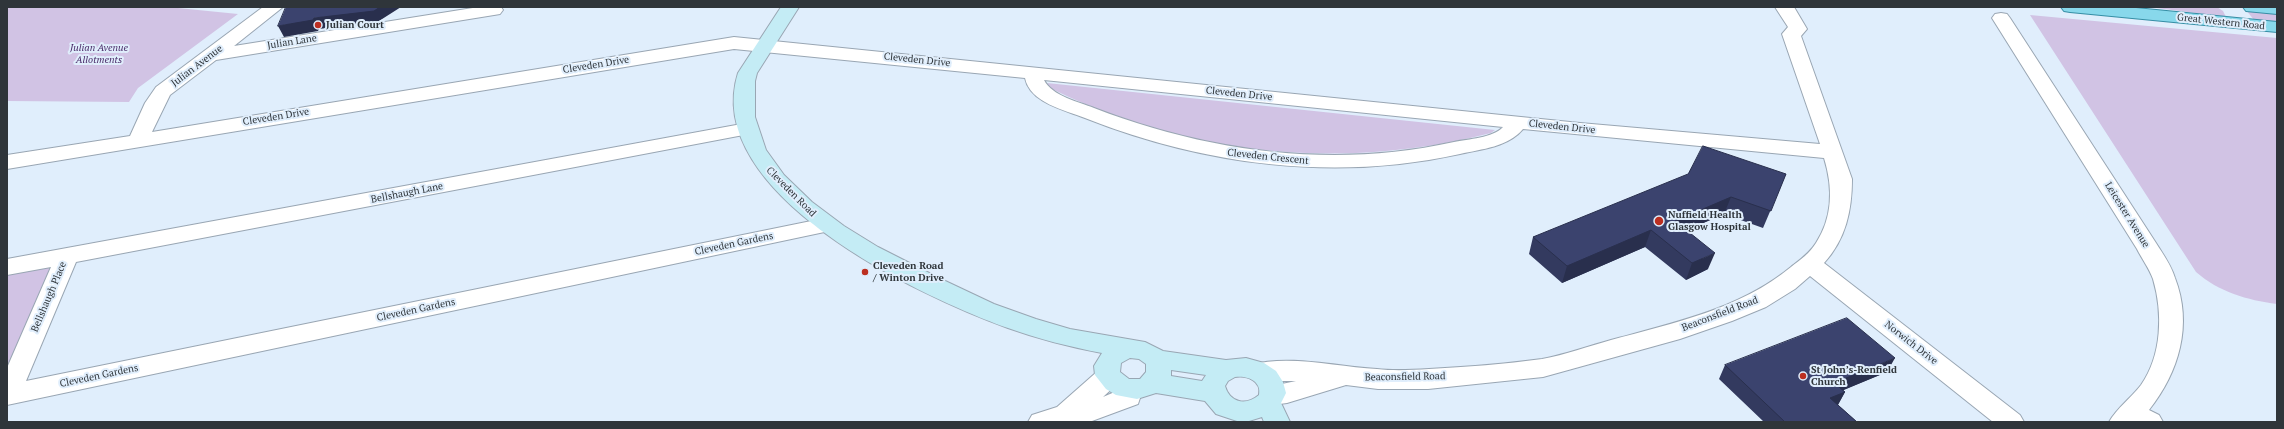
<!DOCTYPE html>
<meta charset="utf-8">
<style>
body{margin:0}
#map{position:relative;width:2284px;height:429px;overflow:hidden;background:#e0eefc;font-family:"PT Serif",serif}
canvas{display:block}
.frame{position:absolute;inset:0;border:8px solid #2f353a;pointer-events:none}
</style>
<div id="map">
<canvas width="2284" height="429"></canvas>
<div class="frame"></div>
</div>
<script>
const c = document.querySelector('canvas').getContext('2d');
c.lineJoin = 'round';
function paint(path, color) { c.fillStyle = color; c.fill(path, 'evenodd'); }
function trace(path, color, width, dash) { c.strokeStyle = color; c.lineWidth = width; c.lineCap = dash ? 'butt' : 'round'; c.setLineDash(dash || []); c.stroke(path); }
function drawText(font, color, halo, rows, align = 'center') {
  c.font = font + ' "PT Serif",serif'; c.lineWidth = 4; c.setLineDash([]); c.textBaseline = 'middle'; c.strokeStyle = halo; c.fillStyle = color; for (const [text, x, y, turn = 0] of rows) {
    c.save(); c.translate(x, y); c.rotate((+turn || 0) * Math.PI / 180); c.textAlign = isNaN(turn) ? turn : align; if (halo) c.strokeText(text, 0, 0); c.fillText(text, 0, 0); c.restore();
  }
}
const green = new Path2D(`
 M 7,7 L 168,7 L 238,14 L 138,88 L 129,102 L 7,101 Z
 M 2149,7 L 2217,7 L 2223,11 L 2226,17 Z
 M 2246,10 L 2277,13 L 2277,23 L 2254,20 Z
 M 2030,15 L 2277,38 L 2277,304 C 2247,300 2219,292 2196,272 Z
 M 1047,83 L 1495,130 L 1491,133 C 1345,171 1188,156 1052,89 Z
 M 51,266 L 8,374 L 7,374 L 7,274 Z`);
const street = new Path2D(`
 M 263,7 L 283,7 L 234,46 L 479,7 L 501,7 L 503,10 L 500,14 L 494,15 L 216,60 L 170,95 L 152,132 L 734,37 L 1580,123 L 1820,144 L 1782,34 L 1788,27 L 1775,7 L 1794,7 L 1807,29 L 1801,36 L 1852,179 C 1852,210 1846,239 1824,263 L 2020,415 L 2024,422 L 1993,422 L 1810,276 L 1795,289 L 1766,307 L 1732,321 L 1680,339 L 1543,377 L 1428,389 L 1378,389 L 1346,385 L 1287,403 L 1272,405 L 1263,402 L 1259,395 L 1263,388 L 1296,381 L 1260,381 L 1251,379 L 1247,372 L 1251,365 C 1288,354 1339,367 1377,369 C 1394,371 1412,370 1429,369 C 1466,367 1505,364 1542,359 C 1565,355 1589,346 1611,340 C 1674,323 1740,309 1791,267 C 1800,260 1810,253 1816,243 C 1833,217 1833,187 1824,158 L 1523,129 C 1508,147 1482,149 1460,154 C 1334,182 1204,165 1085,118 C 1065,110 1030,103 1025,78 L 734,49 L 7,169 L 7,155 L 130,136 L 145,103 L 156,87 ZM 1044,80 L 1503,127 C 1493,138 1468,139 1454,142 C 1333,169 1208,152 1094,108 C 1079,102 1052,96 1044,80 Z
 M 2001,13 L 2007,14 L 2010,18 L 2156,243 C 2163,254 2171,265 2175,278 C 2193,325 2179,372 2149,410 L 2159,415 L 2163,422 L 2109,422 C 2117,408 2131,398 2141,385 C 2162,355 2163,313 2153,279 C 2149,268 2142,259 2137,249 L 1992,18 L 1995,14 Z
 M 747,123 L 754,125 L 757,129 L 754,133 L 76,262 L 26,381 L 826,218 L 834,220 L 837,225 L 834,230 L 7,405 L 7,368 L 51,267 L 7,275 L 7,259 Z
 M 1108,368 L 1117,370 L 1121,377 L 1117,384 L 1103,397 L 1117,391 L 1121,382 L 1130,379 L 1139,382 L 1143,389 L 1138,404 L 1092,421 L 1028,422 L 1032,415 L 1057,407 L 1099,370 Z`);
const secondary = new Path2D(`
 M 781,7 L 799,7 L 757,73 L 755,81 L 755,117 L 766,150 L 784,175 L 812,202 L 844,226 L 878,247 L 941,279 L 994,304 L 1036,319 L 1070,329 L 1145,342 L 1163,351 L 1226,360 L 1246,358 L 1264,363 L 1276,371 L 1283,382 L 1286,393 L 1281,403 L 1290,422 L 1264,422 L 1262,417 L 1249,421 L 1237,421 L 1216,414 L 1205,401 L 1156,393 L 1137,399 L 1116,395 L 1106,389 L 1095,375 L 1094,366 L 1102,353 C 1070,347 1039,339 1008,328 C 921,297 700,193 738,73 ZM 1130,358 L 1139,359 L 1146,364 L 1146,372 L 1140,379 L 1129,379 L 1120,372 L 1121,363 ZM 1171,370 L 1206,375 L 1202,381 L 1171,376 ZM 1235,377 C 1247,375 1262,381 1259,395 C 1246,406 1230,403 1225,386 L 1228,381 Z`);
const primary = new Path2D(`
 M 2061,7 L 2126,7 L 2277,22 L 2277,32 L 2070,12 L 2064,11 Z
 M 2243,7 L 2277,7 L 2277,14 L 2246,11 Z`);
const wall = new Path2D(`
 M 1786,174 L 1763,228 L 1724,214 L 1687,230 L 1708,269 L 1686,280 L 1645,247 L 1562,283 L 1529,254 L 1533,237 Z
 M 1725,365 L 1887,372 L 1843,390 L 1845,392 L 1838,405 L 1857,422 L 1764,422 L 1719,379 Z`);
const shadedWall = new Path2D(`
 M 380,7 L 401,7 L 379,21 L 319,29 L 318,31 L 284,37 L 278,26 L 314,18 Z
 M 1731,197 L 1724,214 L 1669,238 L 1675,221 Z
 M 1651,230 L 1645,247 L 1562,283 L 1567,266 Z
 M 1715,253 L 1708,269 L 1686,280 L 1692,263 Z
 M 1895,358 L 1887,372 L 1827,397 L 1834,383 Z
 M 1845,392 L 1837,406 L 1830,398 Z`);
const building = new Path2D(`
 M 286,7 L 380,7 L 374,11 L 314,18 L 313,20 L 278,26 Z
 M 1703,146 L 1786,174 L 1771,211 L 1731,197 L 1675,221 L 1715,253 L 1692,263 L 1651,230 L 1567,266 L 1533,237 L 1688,174 Z
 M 1847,318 L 1895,358 L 1834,383 L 1845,392 L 1830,398 L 1857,422 L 1785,422 L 1725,365 Z`);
const markers = [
 [318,25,4,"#bc2f21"],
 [1659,221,5,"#bc2f21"],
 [865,272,4,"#bc2f21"],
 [1803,376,4,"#bc2f21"]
];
const streetNames = [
 ["Great Western Road",2221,22,6],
 ["Julian Lane",292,42,-9],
 ["Cleveden Drive",917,60,6],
 ["Cleveden Drive",596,65,-9],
 ["Julian Avenue",197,66,-37],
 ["Cleveden Drive",1239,94,6],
 ["Cleveden Drive",276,117,-9],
 ["Cleveden Drive",1562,127,6],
 ["Cleveden Crescent",1268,157,6],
 ["Cleveden Road",791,192,45],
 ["Bellshaugh Lane",407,193,-11],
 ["Leicester Avenue",2127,215,58],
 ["Cleveden Gardens",734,244,-12],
 ["Bellshaugh Place",49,297,-67],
 ["Cleveden Gardens",416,310,-12],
 ["Beaconsfield Road",1720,314,-21],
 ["Norwich Drive",1911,343,38],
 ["Cleveden Gardens",99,376,-12],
 ["Beaconsfield Road",1405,377,-1]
];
const poiNames = [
 ["Julian Court",326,25],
 ["Nuffield Health",1668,215],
 ["Glasgow Hospital",1668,227],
 ["Cleveden Road",873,266],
 ["/ Winton Drive",873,278],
 ["St John’s-Renfield",1811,370],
 ["Church",1811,382]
];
const parkNames = [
 ["Julian Avenue",99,48],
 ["Allotments",99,60]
];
paint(green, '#d1c3e4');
trace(street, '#99a6b3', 2);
trace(secondary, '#99a6b3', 2);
trace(primary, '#368ea5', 2);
paint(street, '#fff');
paint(secondary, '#c4ecf5');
paint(primary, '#88d8eb');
paint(wall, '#333a5f');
paint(shadedWall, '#292f4d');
paint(building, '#3b436e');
trace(building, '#292f4d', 1);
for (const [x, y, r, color] of markers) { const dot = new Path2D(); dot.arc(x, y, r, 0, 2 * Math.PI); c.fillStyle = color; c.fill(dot); trace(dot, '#e0eefc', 1.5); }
drawText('10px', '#2f353a', '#e0eefc', streetNames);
drawText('bold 10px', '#2f353a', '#e0eefc', poiNames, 'left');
drawText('italic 10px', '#4a2c69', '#e0eefc', parkNames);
</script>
